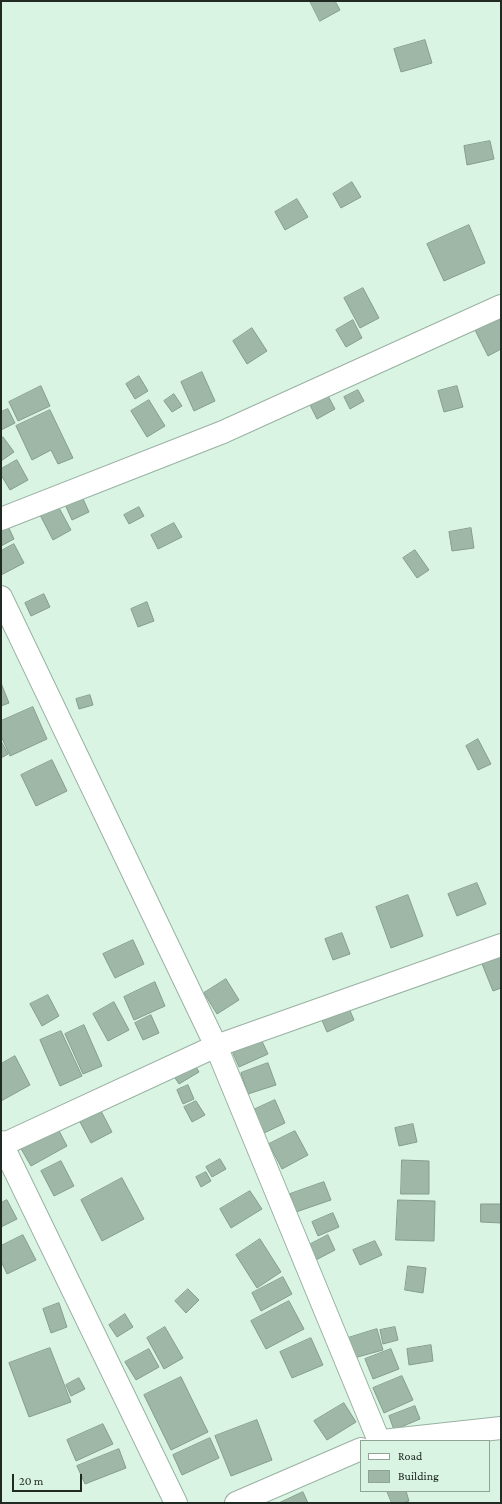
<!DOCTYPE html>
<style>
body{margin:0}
#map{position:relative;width:502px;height:1504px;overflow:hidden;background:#daf4e4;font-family:"Crimson Pro",serif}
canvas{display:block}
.frame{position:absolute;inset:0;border:2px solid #202a23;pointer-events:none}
.legend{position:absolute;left:360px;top:1440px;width:130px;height:52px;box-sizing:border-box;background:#daf4e4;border:1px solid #90a397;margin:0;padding:5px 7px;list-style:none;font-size:12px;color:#202a23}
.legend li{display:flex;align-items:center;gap:8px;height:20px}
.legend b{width:20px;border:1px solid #90a397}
.scale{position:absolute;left:12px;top:1474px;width:70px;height:18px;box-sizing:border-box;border:2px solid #202a23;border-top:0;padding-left:5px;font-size:12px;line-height:14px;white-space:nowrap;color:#202a23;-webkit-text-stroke:3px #daf4e4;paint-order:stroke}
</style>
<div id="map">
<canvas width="502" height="1504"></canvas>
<div class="frame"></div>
<ul class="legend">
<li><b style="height:5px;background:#fff"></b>Road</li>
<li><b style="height:11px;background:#9eb7a7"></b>Building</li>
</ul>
<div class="scale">20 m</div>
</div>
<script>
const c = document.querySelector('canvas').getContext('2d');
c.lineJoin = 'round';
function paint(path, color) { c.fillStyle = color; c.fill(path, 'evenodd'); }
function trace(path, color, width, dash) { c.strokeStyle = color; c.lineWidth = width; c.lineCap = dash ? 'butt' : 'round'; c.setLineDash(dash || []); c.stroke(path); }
const building = new Path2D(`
 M 310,1 L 335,1 L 340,10 L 320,21 Z
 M 425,40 L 432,63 L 401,72 L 394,49 Z
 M 490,141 L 494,159 L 467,165 L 464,146 Z
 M 352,182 L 361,197 L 341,208 L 333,194 Z
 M 297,199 L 308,217 L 285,230 L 275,212 Z
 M 469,225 L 485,263 L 444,281 L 427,244 Z
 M 363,288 L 379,318 L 360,328 L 344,298 Z
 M 498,316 L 501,322 L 501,349 L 488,356 L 474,328 Z
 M 353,320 L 362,338 L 346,347 L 336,330 Z
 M 252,328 L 267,351 L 247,364 L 233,341 Z
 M 202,372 L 215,401 L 194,411 L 181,382 Z
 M 139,376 L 148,391 L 135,399 L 126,384 Z
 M 41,386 L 50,406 L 18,421 L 9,402 Z
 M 457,386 L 463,407 L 444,412 L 438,391 Z
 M 358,390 L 364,401 L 350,409 L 344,397 Z
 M 174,394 L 182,406 L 172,412 L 164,401 Z
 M 327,394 L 335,409 L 317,419 L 309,403 Z
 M 149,400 L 165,426 L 147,437 L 131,411 Z
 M 8,409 L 15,423 L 1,430 L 1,412 Z
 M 50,410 L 73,458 L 58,464 L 51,450 L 32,460 L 16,426 Z
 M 3,437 L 14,452 L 1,461 L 1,439 Z
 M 17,460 L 28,480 L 10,490 L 1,475 L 1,469 Z
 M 80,492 L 89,512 L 72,520 L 63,500 Z
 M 58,506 L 71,530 L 53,540 L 40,515 Z
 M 139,507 L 144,516 L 129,524 L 124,515 Z
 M 6,522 L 14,539 L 1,546 L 1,525 Z
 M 174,523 L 182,537 L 158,549 L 151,535 Z
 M 471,528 L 474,548 L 452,551 L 449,532 Z
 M 14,544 L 24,563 L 1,575 L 1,551 Z
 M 415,550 L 429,570 L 417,578 L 403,558 Z
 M 44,594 L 50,607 L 31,616 L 25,603 Z
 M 147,602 L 154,621 L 138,627 L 131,609 Z
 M 1,683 L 9,703 L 1,706 Z
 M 90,695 L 93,705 L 79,709 L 76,699 Z
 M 33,707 L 47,739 L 10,756 L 1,736 L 1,721 Z
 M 478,739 L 491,764 L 478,770 L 466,746 Z
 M 1,741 L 8,754 L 1,758 Z
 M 52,760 L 67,791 L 36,806 L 21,775 Z
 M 477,883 L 486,904 L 457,916 L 448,894 Z
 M 408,895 L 423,936 L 391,948 L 376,907 Z
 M 342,933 L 350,954 L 333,960 L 325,939 Z
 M 133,940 L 144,964 L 115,978 L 103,954 Z
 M 501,951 L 501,988 L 493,991 L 480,959 Z
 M 226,979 L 239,1000 L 217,1014 L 204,993 Z
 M 155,982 L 165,1006 L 134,1020 L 124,997 Z
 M 48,995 L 59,1016 L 42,1026 L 30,1004 Z
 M 114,1002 L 129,1030 L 108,1041 L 93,1014 Z
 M 348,1006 L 354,1020 L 327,1032 L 321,1018 Z
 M 151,1015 L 159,1033 L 143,1040 L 135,1023 Z
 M 84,1025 L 102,1066 L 83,1074 L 65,1034 Z
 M 61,1031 L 82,1076 L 60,1086 L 40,1040 Z
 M 261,1039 L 268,1054 L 239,1067 L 232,1051 Z
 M 15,1056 L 30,1085 L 1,1101 L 1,1064 Z
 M 191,1058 L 199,1072 L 179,1084 L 170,1070 Z
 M 268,1063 L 276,1085 L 248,1094 L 241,1073 Z
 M 188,1085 L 194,1099 L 183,1104 L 177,1090 Z
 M 275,1100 L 285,1123 L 262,1134 L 251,1111 Z
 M 196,1101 L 205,1115 L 192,1122 L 184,1107 Z
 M 101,1111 L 112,1132 L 91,1143 L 80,1122 Z
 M 413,1124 L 417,1142 L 399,1146 L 395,1128 Z
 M 57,1127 L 67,1146 L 31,1166 L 20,1147 Z
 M 295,1131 L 308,1155 L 282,1169 L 269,1144 Z
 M 220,1159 L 226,1169 L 212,1177 L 206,1167 Z
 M 402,1160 L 429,1161 L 429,1194 L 401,1194 Z
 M 61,1161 L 74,1186 L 54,1196 L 41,1171 Z
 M 206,1172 L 211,1181 L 201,1187 L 196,1177 Z
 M 122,1178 L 144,1219 L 102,1241 L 81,1200 Z
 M 324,1182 L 331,1200 L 296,1212 L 290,1194 Z
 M 250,1191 L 262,1209 L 231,1228 L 220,1209 Z
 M 7,1200 L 17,1219 L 1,1227 L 1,1203 Z
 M 398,1200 L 435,1201 L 434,1241 L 396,1240 Z
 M 481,1204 L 501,1204 L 501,1223 L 481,1222 Z
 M 333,1213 L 339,1227 L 318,1236 L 312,1222 Z
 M 23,1235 L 36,1260 L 7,1274 L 1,1261 L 1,1246 Z
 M 328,1235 L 335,1250 L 314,1261 L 307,1246 Z
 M 260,1239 L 281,1272 L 257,1288 L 236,1255 Z
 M 375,1241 L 382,1255 L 360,1265 L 353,1250 Z
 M 408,1266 L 426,1268 L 423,1293 L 405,1290 Z
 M 283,1277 L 292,1294 L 261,1311 L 252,1293 Z
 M 188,1289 L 199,1300 L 186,1313 L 175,1301 Z
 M 289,1301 L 304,1329 L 266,1349 L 251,1321 Z
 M 59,1303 L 67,1327 L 51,1333 L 43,1309 Z
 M 125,1314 L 133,1327 L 117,1337 L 109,1325 Z
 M 165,1327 L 183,1358 L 164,1369 L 147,1338 Z
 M 395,1327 L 398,1340 L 383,1344 L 380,1330 Z
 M 377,1329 L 383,1350 L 354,1358 L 348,1338 Z
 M 311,1338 L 323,1365 L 292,1378 L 280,1352 Z
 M 431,1345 L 433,1361 L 409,1365 L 407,1349 Z
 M 50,1348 L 71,1402 L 29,1417 L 9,1363 Z
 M 149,1349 L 159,1367 L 136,1380 L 125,1362 Z
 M 391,1349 L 399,1369 L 373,1379 L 365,1359 Z
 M 402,1376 L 413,1400 L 384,1413 L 373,1388 Z
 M 181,1377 L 208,1432 L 171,1450 L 144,1395 Z
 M 79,1378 L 85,1389 L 71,1396 L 66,1385 Z
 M 344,1403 L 356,1422 L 327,1440 L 314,1421 Z
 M 415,1406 L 420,1419 L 394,1430 L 389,1416 Z
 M 257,1420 L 272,1460 L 231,1476 L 215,1436 Z
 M 103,1424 L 113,1444 L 76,1461 L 67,1440 Z
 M 210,1438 L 219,1458 L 182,1475 L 173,1455 Z
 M 119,1449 L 126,1468 L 85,1484 L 77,1466 Z
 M 387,1491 L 406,1491 L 409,1501 L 403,1503 L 392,1503 Z
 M 303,1492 L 308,1503 L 279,1503 Z`);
const minor = new Path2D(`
 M 1,519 L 223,432 L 501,306
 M 1,597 L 216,1046 L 379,1441
 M 1,1142 L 176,1503
 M 2,1145 L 216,1046 L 501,945
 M 382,1441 L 501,1428
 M 236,1503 L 361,1449`);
paint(building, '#9eb7a7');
trace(building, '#859d8e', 1);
trace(minor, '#99b1a2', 24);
trace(minor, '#fff', 22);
</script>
